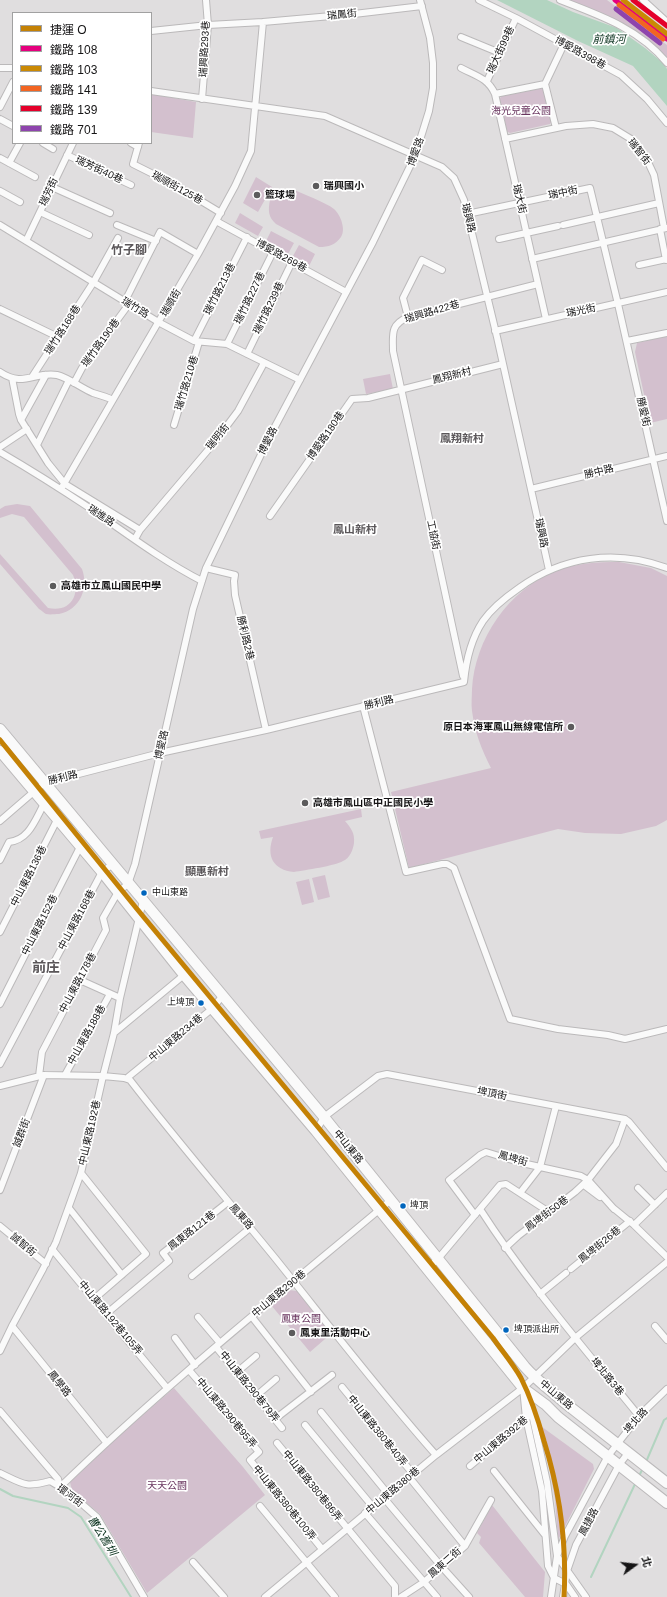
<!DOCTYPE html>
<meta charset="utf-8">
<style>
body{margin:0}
#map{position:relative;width:667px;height:1597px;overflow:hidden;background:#e0dedf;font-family:Helvetica,"Noto Sans TC",sans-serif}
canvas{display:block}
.legend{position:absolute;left:12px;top:12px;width:140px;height:132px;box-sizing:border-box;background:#fff;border:1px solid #a1a1a1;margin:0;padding:5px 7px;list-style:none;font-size:12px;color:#151415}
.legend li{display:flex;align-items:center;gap:8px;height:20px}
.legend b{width:20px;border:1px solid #a1a1a1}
.north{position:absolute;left:615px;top:1545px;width:40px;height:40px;-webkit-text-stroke:3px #fff;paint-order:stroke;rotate:75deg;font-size:11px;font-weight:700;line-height:16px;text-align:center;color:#151415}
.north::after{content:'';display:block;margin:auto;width:14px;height:18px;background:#151415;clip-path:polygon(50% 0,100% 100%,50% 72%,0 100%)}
</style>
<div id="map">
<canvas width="667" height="1597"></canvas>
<ul class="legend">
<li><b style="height:5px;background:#c48105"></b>捷運 O</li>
<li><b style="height:5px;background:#e5007d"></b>鐵路 108</li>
<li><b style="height:5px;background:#ca8904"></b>鐵路 103</li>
<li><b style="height:5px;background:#f26522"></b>鐵路 141</li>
<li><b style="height:5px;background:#e4002b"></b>鐵路 139</li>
<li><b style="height:5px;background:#8e44ad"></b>鐵路 701</li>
</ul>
<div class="north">北</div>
</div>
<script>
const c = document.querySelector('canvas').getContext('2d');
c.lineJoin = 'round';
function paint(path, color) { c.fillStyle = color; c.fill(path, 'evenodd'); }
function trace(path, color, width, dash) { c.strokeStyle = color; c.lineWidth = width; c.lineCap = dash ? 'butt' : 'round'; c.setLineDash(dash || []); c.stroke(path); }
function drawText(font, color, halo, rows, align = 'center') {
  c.font = font + ' Helvetica,"Noto Sans TC",sans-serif'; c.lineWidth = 3.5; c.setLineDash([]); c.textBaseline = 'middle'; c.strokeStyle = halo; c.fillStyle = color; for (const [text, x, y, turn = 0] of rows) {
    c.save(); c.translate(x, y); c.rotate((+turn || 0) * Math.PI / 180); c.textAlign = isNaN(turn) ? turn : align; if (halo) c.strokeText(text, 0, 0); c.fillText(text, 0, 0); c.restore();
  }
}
const green = new Path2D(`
 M 562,0 L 607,0 L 667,45 L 667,58 L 665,60 L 612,23 Z
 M 542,87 L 545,90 L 552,120 L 550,124 L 510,133 L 506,131 L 499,100 L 502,95 Z
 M 151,94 L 196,102 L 193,138 L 151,132 Z
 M 256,177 L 272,187 L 258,212 L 243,203 Z
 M 292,189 C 303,194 325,202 334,209 C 341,215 346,230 341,237 C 335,245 329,247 319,247 L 276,224 C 268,217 268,210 270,200 L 279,193 Z
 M 240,213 L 263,227 L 258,236 L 235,223 Z
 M 271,231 L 294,243 L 288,254 L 266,241 Z
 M 299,245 L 315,254 L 309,266 L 293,256 Z
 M 667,336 L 667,419 L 650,423 L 635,352 L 637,343 Z
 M 390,374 L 393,389 L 366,394 L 363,379 Z
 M 17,504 L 30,506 L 82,569 C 89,588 80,610 59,614 C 55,614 50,615 46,614 C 44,613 41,610 39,609 L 0,564 L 0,554 L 48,608 C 71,613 81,594 73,575 L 24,517 L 12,514 L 0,518 L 0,509 L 5,506 Z
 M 619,562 L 651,568 L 667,576 L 667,820 L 656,826 L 621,834 L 585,833 L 558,829 L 409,868 L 391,792 L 491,768 C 481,748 475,733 472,711 C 471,704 472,696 472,689 C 475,639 508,590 556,571 C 576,563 597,562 619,562 Z
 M 361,809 L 362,817 L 345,821 C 351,828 355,833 354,843 C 353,850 350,858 343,861 C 335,866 305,870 294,872 C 273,870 266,856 273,837 L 261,839 L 259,831 Z
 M 325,875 L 330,897 L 318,900 L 312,878 Z
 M 309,879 L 314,902 L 302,905 L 296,882 Z
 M 289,1290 L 297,1291 L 332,1333 L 310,1352 L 271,1305 Z
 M 174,1388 L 243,1467 L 265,1495 L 147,1593 L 100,1514 L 72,1491 L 70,1482 L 116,1438 Z
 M 538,1424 L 593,1464 L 594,1469 L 558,1540 L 555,1499 L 548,1461 Z
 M 492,1505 L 545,1572 L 543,1597 L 525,1597 L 479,1543 L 481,1537 L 477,1533 Z`);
const water = new Path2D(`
 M 497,0 L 547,0 L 573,12 L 617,28 L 645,48 L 662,62 L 667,69 L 667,106 L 633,66 L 578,41 Z`);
const stream = new Path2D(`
 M 646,1462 L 664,1420 L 667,1418
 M 639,1476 L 643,1468
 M 0,1489 L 13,1496 L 68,1508 L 81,1517 L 131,1597
 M 591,1577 L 636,1482`);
const street = new Path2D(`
 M 479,0 L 516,18 L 621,75 L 647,99 L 667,123
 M 560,0 C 599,15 640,29 667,63
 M 643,0 L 667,22
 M 151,31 L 208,25 L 263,22
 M 461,37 L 500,53
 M 0,68 L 13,68
 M 461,68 C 476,76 488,78 495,94 L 546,319
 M 487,81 L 516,18
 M 151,91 L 325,116 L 442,167 L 454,178 L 464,200 L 497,337 L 549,570
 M 495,94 L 545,84
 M 202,99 L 208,25 L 206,0
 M 0,107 L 13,82
 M 0,119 L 13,126
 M 556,128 L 545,84 L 564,44
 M 505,139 L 566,126 L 593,124 L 613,128 L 631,139 L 647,160 L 654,175 L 664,228
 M 43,143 L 53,149
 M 131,143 L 138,147
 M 139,143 L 133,164 L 173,184 L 221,213
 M 67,155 L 131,185
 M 0,158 L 35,177
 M 9,163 L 20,143
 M 52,187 L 110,213
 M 0,191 L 20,202
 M 40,212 L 89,235
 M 467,214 L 590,188 L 618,304 L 667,521
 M 216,221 L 346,292
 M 0,225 L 160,323 L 194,341 L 227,344 L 300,380
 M 117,225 L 156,241
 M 563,225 L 659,203
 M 660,229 L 666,260
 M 499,239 L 558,226
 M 26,241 L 73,143
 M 532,259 L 667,228
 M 639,265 L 667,259
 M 125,301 L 160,232 L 198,254
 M 0,309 L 58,337
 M 408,317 L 403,298 L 422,260 L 442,270
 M 495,331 L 667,292
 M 194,341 L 247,237
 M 627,341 L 667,333
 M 227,344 L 273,252
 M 247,354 L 292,262
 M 0,372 C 23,388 35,371 57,375 C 69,378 81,388 93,393 C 100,395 107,397 113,400
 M 32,377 L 93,283 L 118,238
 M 12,378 L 19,414 L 21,420 L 48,463 L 65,484 L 140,530
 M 74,383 L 82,368 L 129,304
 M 21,420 L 46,375
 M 174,425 L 199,342
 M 37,445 L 69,380
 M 0,447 L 27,429
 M 0,452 C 31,470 61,489 91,509 C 127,534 163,561 202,581
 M 61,489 L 198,254 L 235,186 L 251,151 L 263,22 L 354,14 L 422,6
 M 531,489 L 667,456
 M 270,516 L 352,399 L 368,398 L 503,364
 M 135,539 L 140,530 L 214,443 L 238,411 L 264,363
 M 206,568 L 235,575 L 234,581 L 235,595 L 266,730
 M 463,676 L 393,351 C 393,334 390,325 408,317 L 538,284
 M 363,706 L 406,872 L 442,864 L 447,864 L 454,868 L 510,1019 L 558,1029 L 608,1035 L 625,1039 L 667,1029
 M 0,821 L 44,783 L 160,753 L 266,730 L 464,682 C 466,661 471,639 483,621 C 492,608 506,597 519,588 C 563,556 616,549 667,568
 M 0,860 L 9,842 C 29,840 35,820 44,804
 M 0,932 L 57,820
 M 80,980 L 120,998
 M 0,1004 L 80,847
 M 114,1033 L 184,975
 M 0,1064 L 102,872 L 113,864
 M 65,1075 L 110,994
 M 39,1076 L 42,1052 L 106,930 L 103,918 L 118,892 L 128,884 L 135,864 L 193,609 L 206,568 L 270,436 L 373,242 L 415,156 L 429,111 L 433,88 L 433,63 L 430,38 L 420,0
 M 127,1078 L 213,1008 L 223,995
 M 0,1086 L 44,1075 L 103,1076 L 124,1078 L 130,1080 C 177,1141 227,1199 275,1258 C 328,1324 380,1392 436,1455
 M 316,1131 L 324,1117 L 378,1076 L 387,1074 L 625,1119 L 629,1122 L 667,1168
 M 81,1173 L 146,1254 L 94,1299
 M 584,1185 L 600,1197
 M 638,1188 L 655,1205
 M 0,1190 L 44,1075
 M 520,1193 L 540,1167 L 556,1106
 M 612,1207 L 634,1225 L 667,1257
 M 69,1208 L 122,1275
 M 480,1209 C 527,1282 584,1348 639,1416
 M 475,1215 L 449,1180 L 480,1155 L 486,1152 L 522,1163 L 581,1176 L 588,1180 L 614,1209
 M 634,1225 L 667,1193
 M 0,1226 L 46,1264
 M 505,1248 L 518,1236 L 575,1192 L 588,1180 L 616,1144 L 625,1119
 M 52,1249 L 167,1388
 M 427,1269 L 437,1260 L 500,1185 L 506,1184 L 549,1212
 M 571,1269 L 630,1221
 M 192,1276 L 250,1228
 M 540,1294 L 566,1273
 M 106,1314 L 169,1261 L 163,1253 L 228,1202
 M 198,1317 L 220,1343
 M 252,1317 L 311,1392
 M 12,1326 L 106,1442
 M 655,1326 L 667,1340
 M 175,1338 L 195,1365
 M 216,1347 L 282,1428
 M 0,1351 L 12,1326 L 43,1269 L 56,1242 L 81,1173 L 103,1076 L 114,1033 L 120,998 L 143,901
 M 189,1370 L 259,1452 L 250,1460 L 322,1549
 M 237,1372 L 256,1356
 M 342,1387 L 413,1474
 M 523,1388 L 526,1418 L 542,1491 L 548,1566 L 554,1578 L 566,1584 L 575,1597
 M 256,1396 L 276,1379
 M 527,1399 L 532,1414 L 547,1482 L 557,1556 L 586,1597
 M 0,1411 L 58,1479 L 60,1487 C 165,1385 279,1294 391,1200
 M 321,1412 L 388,1494
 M 275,1419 L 332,1375
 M 305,1425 L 373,1507
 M 277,1443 L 395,1586 L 395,1597
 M 470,1466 L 529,1416
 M 494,1471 L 545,1535
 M 0,1473 C 23,1484 25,1488 50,1481 L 67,1491 L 97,1517 L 144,1597
 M 409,1477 L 465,1546
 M 384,1498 L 441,1566 L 469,1597
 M 260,1506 L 335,1597
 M 365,1513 L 437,1597
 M 193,1562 L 224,1597
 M 265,1597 L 436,1455 L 523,1388 L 575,1338 L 667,1262
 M 401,1597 L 424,1582 L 465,1546 L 491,1500
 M 551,1597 L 557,1556 L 565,1536 L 608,1456 L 639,1416 L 667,1389
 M 563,1597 L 567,1571 L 576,1545 L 619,1465 L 628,1453`);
const primary = new Path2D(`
 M 0,729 L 324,1117 L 525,1367 C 537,1381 552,1391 565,1403 L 667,1483
 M 0,751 L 102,872 L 184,975 L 316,1131 L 523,1388 L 546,1405 L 558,1417 L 667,1503`);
const rail1 = new Path2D(`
 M 615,0 L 667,39`);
const rail2 = new Path2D(`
 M 623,0 L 667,34`);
const rail3 = new Path2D(`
 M 619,5 L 663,39`);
const rail4 = new Path2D(`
 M 633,0 L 667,26`);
const rail5 = new Path2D(`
 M 616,9 L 660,43`);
const metro1 = new Path2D(`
 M 0,740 L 137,909 L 493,1338 C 502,1351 513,1364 521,1378 C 531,1398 538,1419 544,1441 C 560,1492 567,1543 564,1597`);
const markers = [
 [316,186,4,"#5c5b5c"],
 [257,195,4,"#5c5b5c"],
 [53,586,4,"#5c5b5c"],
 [571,727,4,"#5c5b5c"],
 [305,803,4,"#5c5b5c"],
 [144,893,3.5,"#0065bd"],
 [201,1003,3.5,"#0065bd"],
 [403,1206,3.5,"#0065bd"],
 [506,1330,3.5,"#0065bd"],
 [292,1333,4,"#5c5b5c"]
];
const busNames = [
 ["中山東路",152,893],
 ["上埤頂",194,1003,"right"],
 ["埤頂",410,1206],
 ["埤頂派出所",514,1330]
];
const streetNames = [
 ["瑞鳳街",342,15,-6],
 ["瑞興路293巷",205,49,-87],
 ["瑞大街99巷",501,50,-65],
 ["博愛路398巷",580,53,29],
 ["博愛路",416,152,-70],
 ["瑞智街",639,152,52],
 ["瑞芳街40巷",99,170,25],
 ["瑞順街125巷",177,188,29],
 ["瑞芳街",49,192,-65],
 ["瑞中街",563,193,-12],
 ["瑞大街",519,199,77],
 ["瑞興路",468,218,77],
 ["博愛路269巷",281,256,29],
 ["瑞竹路213巷",220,289,-63],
 ["瑞竹路227巷",250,298,-64],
 ["瑞順街",171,303,-60],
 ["瑞竹路",135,308,31],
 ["瑞竹路239巷",269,308,-64],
 ["瑞光街",581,311,-12],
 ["瑞興路422巷",432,312,-16],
 ["瑞竹路168巷",63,330,-57],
 ["瑞竹路190巷",101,343,-54],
 ["鳳翔新村",452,376,-14],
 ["瑞竹路210巷",187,383,-73],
 ["勝愛街",643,412,77],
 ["博愛路180巷",326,436,-55],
 ["瑞明街",218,437,-51],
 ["博愛路",268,441,-63],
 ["勝中路",599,472,-14],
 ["瑞進路",101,516,34],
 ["瑞興路",541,533,78],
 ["工協街",433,535,78],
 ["勝利路2巷",245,638,77],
 ["勝利路",379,703,-14],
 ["博愛路",162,745,-77],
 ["勝利路",63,778,-14],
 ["中山東路136巷",29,876,-63],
 ["中山東路168巷",77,920,-62],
 ["中山東路152巷",40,925,-63],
 ["中山東路178巷",78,983,-62],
 ["中山東路188巷",87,1035,-61],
 ["中山東路234巷",176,1038,-40],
 ["埤頂街",492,1094,11],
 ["誠群街",22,1133,-69],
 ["中山東路192巷",90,1133,-77],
 ["中山東路",348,1147,51],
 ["鳳埤街",513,1159,16],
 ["鳳埤街50巷",547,1214,-37],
 ["鳳東路",241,1217,49],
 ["鳳東路121巷",192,1231,-38],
 ["誠智街",23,1245,40],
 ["鳳埤街26巷",600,1245,-39],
 ["中山東路290巷",279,1294,-40],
 ["中山東路192巷105弄",110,1318,50],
 ["埤北路3巷",607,1377,51],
 ["鳳學路",59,1384,51],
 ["中山東路290巷79弄",249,1387,51],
 ["中山東路",556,1395,40],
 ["中山東路290巷95弄",226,1413,50],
 ["埤北路",636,1421,-48],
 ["中山東路380巷40弄",377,1431,51],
 ["中山東路392巷",501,1440,-40],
 ["中山東路380巷86弄",312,1486,51],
 ["中山東路380巷",393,1491,-40],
 ["環河街",70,1496,37],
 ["中山東路380巷100弄",284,1503,51],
 ["鳳捷路",589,1522,-62],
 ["鳳東二街",445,1563,-41]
];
const parkNames = [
 ["海光兒童公園",521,111],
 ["鳳東公園",301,1319],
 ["天天公園",167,1486]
];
const poiNames = [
 ["瑞興國小",324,186],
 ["籃球場",265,195],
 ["高雄市立鳳山國民中學",61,586],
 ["原日本海軍鳳山無線電信所",563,727,"right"],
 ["高雄市鳳山區中正國民小學",313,803],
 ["鳳東里活動中心",300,1333]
];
const waterNames = [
 ["前鎮河",609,40],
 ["曹公舊圳",102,1536,58]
];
const neighbourhoodNames = [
 ["鳳翔新村",462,439],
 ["鳳山新村",355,530],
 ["顯惠新村",207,872]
];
const quarterNames = [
 ["竹子腳",129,251]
];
const districtNames = [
 ["前庄",46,968]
];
paint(green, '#d3c0ce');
paint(water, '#b2d4c0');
trace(stream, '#b2d4c0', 2);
trace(street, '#bbb9ba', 8);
trace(primary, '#bbb9ba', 12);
trace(street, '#fafafa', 6);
trace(primary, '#fafafa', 10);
trace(rail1, '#e5007d', 5);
trace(rail2, '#ca8904', 5);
trace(rail3, '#f26522', 5);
trace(rail4, '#e4002b', 5);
trace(rail5, '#8e44ad', 5);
trace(metro1, '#c48105', 5);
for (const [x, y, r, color] of markers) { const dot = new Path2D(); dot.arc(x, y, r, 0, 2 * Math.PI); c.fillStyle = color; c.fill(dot); trace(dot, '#fff', 1.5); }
drawText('9px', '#151415', '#fff', busNames, 'left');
drawText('10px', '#151415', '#fff', streetNames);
drawText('10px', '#69355f', '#fff', parkNames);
drawText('bold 10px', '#151415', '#fff', poiNames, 'left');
drawText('italic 11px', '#0b321f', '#fff', waterNames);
drawText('bold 11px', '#5a5659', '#fff', neighbourhoodNames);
drawText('bold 12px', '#5a5659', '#fff', quarterNames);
drawText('bold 14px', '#5a5659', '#fff', districtNames);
</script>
